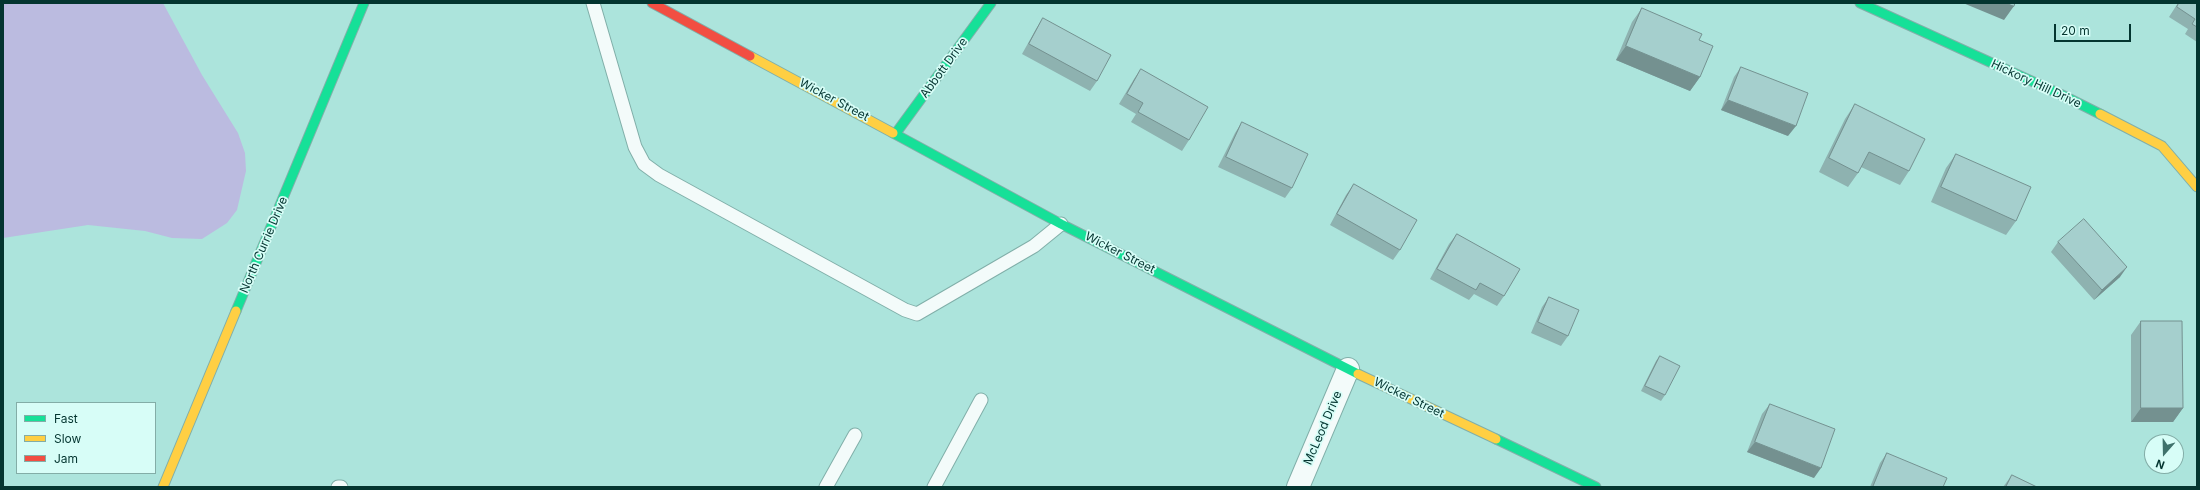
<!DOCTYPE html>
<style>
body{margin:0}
#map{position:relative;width:2200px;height:490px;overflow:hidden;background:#ace4dc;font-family:Inter,sans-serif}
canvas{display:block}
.frame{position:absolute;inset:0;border:4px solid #043530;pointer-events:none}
.legend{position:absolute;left:16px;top:402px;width:140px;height:72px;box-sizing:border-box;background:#d7fdf7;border:1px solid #83ada7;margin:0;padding:5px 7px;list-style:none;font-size:12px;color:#043530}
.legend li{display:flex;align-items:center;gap:8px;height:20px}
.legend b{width:20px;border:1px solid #83ada7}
.north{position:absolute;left:2144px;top:434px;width:40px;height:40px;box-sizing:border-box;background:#d7fdf7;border:1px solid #83ada7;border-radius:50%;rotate:200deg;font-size:11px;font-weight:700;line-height:16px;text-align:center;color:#043530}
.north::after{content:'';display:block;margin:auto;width:14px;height:18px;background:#3f726c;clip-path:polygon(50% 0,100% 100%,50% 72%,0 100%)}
.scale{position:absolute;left:2054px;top:24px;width:77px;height:18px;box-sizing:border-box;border:2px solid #043530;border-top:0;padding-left:5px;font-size:12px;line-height:14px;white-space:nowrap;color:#043530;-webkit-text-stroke:3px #d7fdf7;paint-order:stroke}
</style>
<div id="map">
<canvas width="2200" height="490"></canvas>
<div class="frame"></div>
<ul class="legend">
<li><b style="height:5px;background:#16e098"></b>Fast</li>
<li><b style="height:5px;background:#ffcf43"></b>Slow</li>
<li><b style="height:5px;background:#f24e42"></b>Jam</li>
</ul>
<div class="north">N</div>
<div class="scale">20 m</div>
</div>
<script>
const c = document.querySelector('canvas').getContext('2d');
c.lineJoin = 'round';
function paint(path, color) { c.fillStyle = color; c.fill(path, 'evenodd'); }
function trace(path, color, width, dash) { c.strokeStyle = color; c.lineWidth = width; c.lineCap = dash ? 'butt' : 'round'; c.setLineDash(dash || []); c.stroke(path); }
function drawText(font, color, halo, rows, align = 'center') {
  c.font = font + ' Inter,sans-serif'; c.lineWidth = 3.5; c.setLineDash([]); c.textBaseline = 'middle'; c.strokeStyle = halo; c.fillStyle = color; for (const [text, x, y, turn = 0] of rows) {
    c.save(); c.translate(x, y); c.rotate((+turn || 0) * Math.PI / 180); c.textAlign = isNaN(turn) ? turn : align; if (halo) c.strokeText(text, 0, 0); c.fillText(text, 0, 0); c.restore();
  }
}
const water = new Path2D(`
 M 3,3 L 163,3 L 202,75 L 238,133 L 245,153 L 246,171 L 237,210 L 227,223 L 202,239 L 172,238 L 145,231 L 88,225 L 3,238 Z`);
const lane = new Path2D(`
 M 593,3 L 635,147 L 644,164 L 659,175 L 905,310 L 917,314 L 1034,246 L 1061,224
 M 338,487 L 341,487
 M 826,487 L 855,435
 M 934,487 L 981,400`);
const street = new Path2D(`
 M 1298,487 L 1348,369`);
const fast = new Path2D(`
 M 1860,3 L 2060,94 L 2100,114
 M 893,133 L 1061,224 L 1358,374
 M 896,133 L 991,3
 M 236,311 L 364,3
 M 1496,439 L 1596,487`);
const slow = new Path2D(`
 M 750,56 L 893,133
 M 2100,114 L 2162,146 L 2197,187
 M 1358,374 L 1496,439
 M 163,487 L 236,311`);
const jam = new Path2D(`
 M 652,3 L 750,56`);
const wall = new Path2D(`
 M 2178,3 L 2197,3 L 2197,42 L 2185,34 L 2188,29 L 2169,17 Z
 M 1642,8 L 1699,40 L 1700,77 L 1690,91 L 1616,60 L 1632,22 Z
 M 1043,18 L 1097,81 L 1090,91 L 1022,54 L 1036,29 Z
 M 1741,67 L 1788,136 L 1721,110 L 1734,77 Z
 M 1141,69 L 1189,140 L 1182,151 L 1131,122 L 1136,114 L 1119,104 L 1134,79 Z
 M 1855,104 L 1909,171 L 1900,185 L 1861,167 L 1858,173 L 1848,187 L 1819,172 L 1845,119 Z
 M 1242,122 L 1292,188 L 1285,198 L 1218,167 L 1235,133 Z
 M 1956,154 L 2016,221 L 2006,235 L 1931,202 L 1946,168 Z
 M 1354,184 L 1400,250 L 1393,260 L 1330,225 L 1346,195 Z
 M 1457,234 L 1504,296 L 1497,306 L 1474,294 L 1469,300 L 1430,279 L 1449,244 Z
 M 2058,242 L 2120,277 L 2094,300 L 2051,252 Z
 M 1549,297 L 1568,336 L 1561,346 L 1531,333 L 1542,307 Z
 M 2141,321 L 2183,408 L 2173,422 L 2131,422 L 2131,335 Z
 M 1660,356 L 1665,395 L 1661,401 L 1641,391 L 1656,361 Z
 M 1770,404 L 1814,478 L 1747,452 L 1762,414 Z
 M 1887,453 L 1943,487 L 1870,487 L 1880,463 Z
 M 2012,475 L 2037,487 L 2003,487 Z`);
const shadedWall = new Path2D(`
 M 1963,3 L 2006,3 L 2014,6 L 2004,20 Z
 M 1626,46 L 1700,77 L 1690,91 L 1616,60 Z
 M 1728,100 L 1796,126 L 1788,136 L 1721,110 Z
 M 2127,267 L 2120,277 L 2094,300 L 2102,290 Z
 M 2141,408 L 2183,408 L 2173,422 L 2131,422 Z
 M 1755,442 L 1821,468 L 1814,478 L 1747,452 Z`);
const building = new Path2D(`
 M 2006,3 L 2015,3 L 2014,6 Z
 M 2179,3 L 2197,3 L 2197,27 L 2192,24 L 2195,19 L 2177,7 Z
 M 1642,8 L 1702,34 L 1699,40 L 1713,46 L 1700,77 L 1626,46 Z
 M 1043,18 L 1111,55 L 1097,81 L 1029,44 Z
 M 1741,67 L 1808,93 L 1796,126 L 1728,100 Z
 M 1141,69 L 1208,107 L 1189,140 L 1138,112 L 1143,103 L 1127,94 Z
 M 1855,104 L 1925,139 L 1909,171 L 1869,152 L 1858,173 L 1829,158 Z
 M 1242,122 L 1308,154 L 1292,188 L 1226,157 Z
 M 1956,154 L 2031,187 L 2016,221 L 1941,187 Z
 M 1354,184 L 1417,220 L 1400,250 L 1337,214 Z
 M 2084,219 L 2127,267 L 2102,290 L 2058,242 Z
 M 1457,234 L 1520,269 L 1504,296 L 1480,283 L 1476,290 L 1437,269 Z
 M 1549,297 L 1579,310 L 1568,336 L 1538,322 Z
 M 2141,321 L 2182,321 L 2183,408 L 2141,408 Z
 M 1660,356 L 1680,366 L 1665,395 L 1645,386 Z
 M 1770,404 L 1835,429 L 1821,468 L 1755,442 Z
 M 1887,453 L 1947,478 L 1943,487 L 1873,487 Z
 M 2012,475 L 2037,487 L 2006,487 Z`);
const streetNames = [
 ["Abbott Drive",944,68,-54],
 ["Hickory Hill Drive",2036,84,25],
 ["Wicker Street",834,100,28],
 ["North Currie Drive",264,245,-67],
 ["Wicker Street",1120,253,27],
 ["Wicker Street",1409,398,26],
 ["McLeod Drive",1323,428,-67]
];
paint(water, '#bbbbe0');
trace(lane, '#81afa9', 15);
trace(street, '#81afa9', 24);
trace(fast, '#81afa9', 11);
trace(slow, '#81afa9', 11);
trace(jam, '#81afa9', 11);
trace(lane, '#f3fbfa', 13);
trace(street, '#f3fbfa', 22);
trace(fast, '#16e098', 9);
trace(slow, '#ffcf43', 9);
trace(jam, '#f24e42', 9);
paint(wall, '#8eb2b0');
paint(shadedWall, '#749190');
paint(building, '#a5cfcd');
trace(building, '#749190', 1);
drawText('12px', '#043530', '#d7fdf7', streetNames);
</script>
